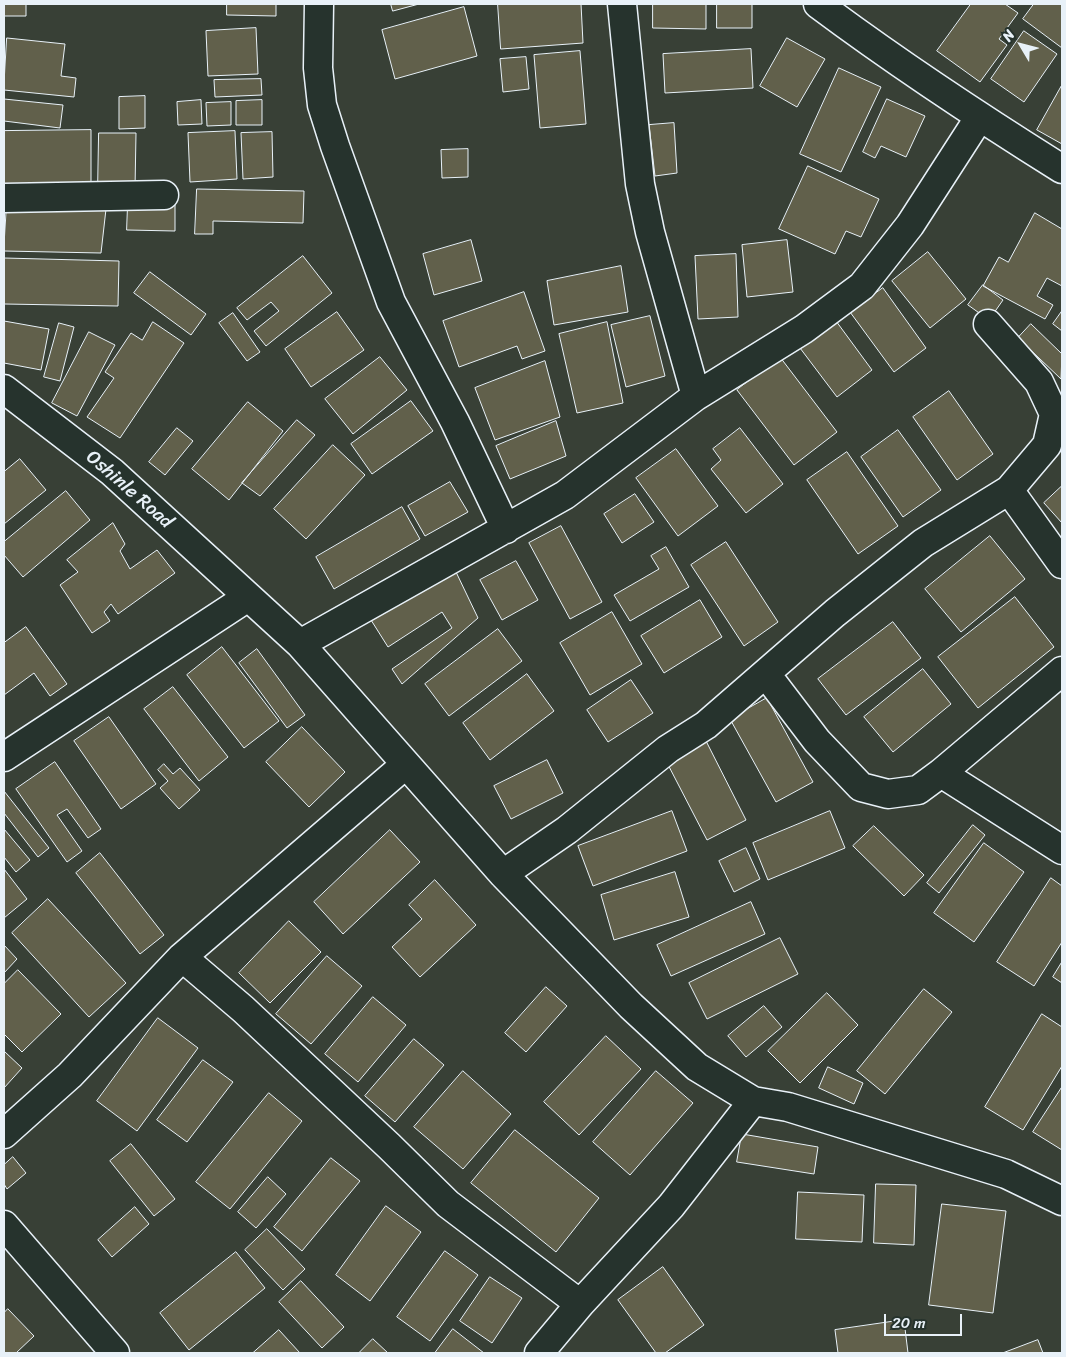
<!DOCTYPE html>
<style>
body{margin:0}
#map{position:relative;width:1066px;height:1357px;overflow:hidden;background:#384036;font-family:Sriracha,sans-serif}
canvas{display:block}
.frame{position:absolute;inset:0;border:5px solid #e8f1f8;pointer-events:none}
.north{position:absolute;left:996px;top:20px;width:50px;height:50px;-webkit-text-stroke:4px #26332d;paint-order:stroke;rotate:307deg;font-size:14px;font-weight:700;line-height:20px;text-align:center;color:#e8f1f8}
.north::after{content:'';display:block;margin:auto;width:18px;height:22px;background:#e8f1f8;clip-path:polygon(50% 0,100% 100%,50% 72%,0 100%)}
.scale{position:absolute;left:884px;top:1314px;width:78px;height:22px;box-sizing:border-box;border:2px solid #e8f1f8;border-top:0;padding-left:6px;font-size:15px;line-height:18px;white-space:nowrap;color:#e8f1f8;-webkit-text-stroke:4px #26332d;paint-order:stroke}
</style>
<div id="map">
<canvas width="1066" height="1357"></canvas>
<div class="frame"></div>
<div class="north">N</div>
<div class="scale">20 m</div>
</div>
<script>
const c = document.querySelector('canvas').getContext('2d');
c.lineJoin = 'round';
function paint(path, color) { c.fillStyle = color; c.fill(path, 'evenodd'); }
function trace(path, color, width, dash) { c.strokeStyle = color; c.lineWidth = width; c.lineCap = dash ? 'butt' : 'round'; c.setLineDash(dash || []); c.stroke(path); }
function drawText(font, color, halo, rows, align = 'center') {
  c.font = font + ' Sriracha,sans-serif'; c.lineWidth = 5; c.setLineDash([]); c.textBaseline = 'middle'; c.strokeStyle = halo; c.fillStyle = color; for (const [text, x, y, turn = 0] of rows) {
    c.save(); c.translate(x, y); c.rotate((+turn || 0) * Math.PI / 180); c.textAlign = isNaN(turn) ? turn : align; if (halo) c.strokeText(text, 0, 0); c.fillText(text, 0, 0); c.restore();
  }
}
const building = new Path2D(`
 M 4,4 L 26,4 L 26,16 L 4,16 Z
 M 227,4 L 276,4 L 276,16 L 227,15 Z
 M 391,4 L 419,4 L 393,11 Z
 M 498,4 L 581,4 L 583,43 L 501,49 Z
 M 653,4 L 706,4 L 706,29 L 653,28 Z
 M 717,4 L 752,4 L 752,28 L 717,28 Z
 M 971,4 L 1005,4 L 1018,13 L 999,39 L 1007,45 L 980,82 L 937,51 Z
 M 1034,4 L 1062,4 L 1062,48 L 1023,19 Z
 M 464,7 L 477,56 L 395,79 L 382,30 Z
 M 256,28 L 258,74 L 208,76 L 206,31 Z
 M 1024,31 L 1057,54 L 1024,102 L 991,79 Z
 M 7,38 L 65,44 L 61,76 L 76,78 L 74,97 L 4,90 Z
 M 787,38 L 825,59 L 797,107 L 760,86 Z
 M 751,49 L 753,88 L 665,93 L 663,54 Z
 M 580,51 L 586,124 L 540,128 L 534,55 Z
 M 526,57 L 529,89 L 503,92 L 500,59 Z
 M 839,68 L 881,87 L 841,172 L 800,154 Z
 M 261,79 L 262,95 L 215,97 L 214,80 Z
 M 1062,85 L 1062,144 L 1037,130 Z
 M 145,96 L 145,128 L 119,129 L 119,97 Z
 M 4,99 L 63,105 L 60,128 L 4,121 Z
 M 887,99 L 925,116 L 906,157 L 881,146 L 875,158 L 863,152 Z
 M 201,100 L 202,124 L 178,125 L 177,102 Z
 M 262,100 L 262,125 L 236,125 L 236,101 Z
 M 231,102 L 231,125 L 207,126 L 206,103 Z
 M 674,123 L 677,173 L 655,176 L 649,125 Z
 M 91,130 L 91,188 L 4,189 L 4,131 Z
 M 235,131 L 237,179 L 190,182 L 188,133 Z
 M 272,132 L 273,177 L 243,179 L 241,133 Z
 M 99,133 L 136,133 L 135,189 L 98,189 Z
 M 468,149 L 468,177 L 442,178 L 441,150 Z
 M 808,166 L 879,199 L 861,237 L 846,231 L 835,254 L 779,229 Z
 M 197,189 L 304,191 L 303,223 L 213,221 L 213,234 L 195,234 Z
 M 7,203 L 106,209 L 101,253 L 4,251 Z
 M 128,204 L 175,204 L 175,231 L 127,230 Z
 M 1035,213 L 1062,229 L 1062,286 L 1047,278 L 1037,296 L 1053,305 L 1045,319 L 983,286 L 999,257 L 1008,262 Z
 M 471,240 L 482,281 L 434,295 L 423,254 Z
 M 787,240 L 793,292 L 747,297 L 742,245 Z
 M 928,252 L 966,299 L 930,328 L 892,281 Z
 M 736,254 L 738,317 L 698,319 L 695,256 Z
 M 303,256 L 332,293 L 266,346 L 254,331 L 279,311 L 271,302 L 247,320 L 237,308 Z
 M 4,258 L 119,261 L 118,306 L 4,304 Z
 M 621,266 L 628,312 L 554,325 L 547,281 Z
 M 150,272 L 206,314 L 191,335 L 134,293 Z
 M 983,285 L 1003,300 L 989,320 L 968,305 Z
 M 883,288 L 926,348 L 894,372 L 850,312 Z
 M 524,292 L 545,351 L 522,359 L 517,346 L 459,367 L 443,321 Z
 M 1062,311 L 1062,331 L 1053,324 Z
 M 337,312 L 364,350 L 311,387 L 285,349 Z
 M 233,313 L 260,352 L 247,361 L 219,323 Z
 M 650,316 L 665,376 L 626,387 L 611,325 Z
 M 4,321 L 49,329 L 41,370 L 4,363 Z
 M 836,321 L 872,370 L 837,397 L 800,348 Z
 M 153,322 L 184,343 L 120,438 L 87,417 L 114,378 L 105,372 L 131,333 L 142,340 Z
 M 607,322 L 623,403 L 577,413 L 559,334 Z
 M 59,323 L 74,327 L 60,381 L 44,377 Z
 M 1031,324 L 1062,354 L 1061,379 L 1018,338 Z
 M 89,332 L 115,345 L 77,416 L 52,403 Z
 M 380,357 L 407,390 L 353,434 L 325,399 Z
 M 780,357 L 837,432 L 794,465 L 737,390 Z
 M 545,361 L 560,417 L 495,440 L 475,388 Z
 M 949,391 L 993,454 L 957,480 L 913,417 Z
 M 411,401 L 433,431 L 372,474 L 351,444 Z
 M 248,402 L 283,431 L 229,500 L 192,469 Z
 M 297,420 L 315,435 L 260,496 L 242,483 Z
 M 556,421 L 566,456 L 510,479 L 496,446 Z
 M 177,428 L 193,441 L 165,475 L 149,462 Z
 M 740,428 L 783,484 L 746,513 L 711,469 L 721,460 L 713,449 Z
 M 898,430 L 941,490 L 903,517 L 861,457 Z
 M 333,445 L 365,475 L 306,539 L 274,509 Z
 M 676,449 L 718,506 L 678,536 L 636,478 Z
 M 847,452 L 898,526 L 858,554 L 807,480 Z
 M 20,459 L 46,490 L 4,524 L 4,472 Z
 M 450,482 L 468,512 L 425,536 L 408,506 Z
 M 1062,486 L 1062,523 L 1044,503 Z
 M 66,491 L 90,520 L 23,577 L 4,555 L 4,542 Z
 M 635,494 L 654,522 L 622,543 L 604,514 Z
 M 402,507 L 420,539 L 334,589 L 316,557 Z
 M 113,523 L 125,544 L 120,551 L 130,569 L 157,550 L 175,573 L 118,614 L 111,604 L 104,612 L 110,621 L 92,633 L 60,585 L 78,572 L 67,560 Z
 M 561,526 L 602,602 L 570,619 L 529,543 Z
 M 990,536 L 1025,579 L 961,632 L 925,589 Z
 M 726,542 L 778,622 L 744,646 L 691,565 Z
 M 666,547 L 689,587 L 630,621 L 614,595 L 659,569 L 651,556 Z
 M 516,561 L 538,600 L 502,620 L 480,580 Z
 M 456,572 L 478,618 L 402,684 L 392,669 L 452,628 L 442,612 L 388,647 L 371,620 Z
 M 1015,597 L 1054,647 L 978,708 L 938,657 Z
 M 700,600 L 722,637 L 664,673 L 641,636 Z
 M 612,612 L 642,664 L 590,695 L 560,643 Z
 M 893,622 L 921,658 L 846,715 L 818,679 Z
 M 26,627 L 67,684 L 50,696 L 34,673 L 4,695 L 4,643 Z
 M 498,629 L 522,661 L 449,716 L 425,684 Z
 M 222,647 L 279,721 L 244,748 L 187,675 Z
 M 257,649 L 305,715 L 287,728 L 239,663 Z
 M 923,669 L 951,704 L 893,752 L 864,717 Z
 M 527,674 L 554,711 L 490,760 L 463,723 Z
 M 631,680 L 653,713 L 608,742 L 587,710 Z
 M 173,687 L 228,757 L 199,781 L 144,709 Z
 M 767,698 L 813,782 L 776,802 L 730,719 Z
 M 109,717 L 156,784 L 121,809 L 74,741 Z
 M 302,727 L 345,772 L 309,807 L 266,762 Z
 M 703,735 L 746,820 L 707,840 L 663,755 Z
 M 547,760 L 563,793 L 511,819 L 494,786 Z
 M 55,762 L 101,829 L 88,838 L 67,809 L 57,815 L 82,851 L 67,862 L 16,789 Z
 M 164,764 L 173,774 L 180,768 L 200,790 L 179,809 L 160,788 L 168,781 L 158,770 Z
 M 4,791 L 49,848 L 38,857 L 4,813 Z
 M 672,811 L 687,851 L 593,886 L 578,846 Z
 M 830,811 L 845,848 L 768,880 L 753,843 Z
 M 973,825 L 985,835 L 939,893 L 927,883 Z
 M 874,826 L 924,875 L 904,896 L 853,846 Z
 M 4,829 L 30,860 L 16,872 L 4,857 Z
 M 390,830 L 420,862 L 343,934 L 314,902 Z
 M 984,843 L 1024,872 L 974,942 L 934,913 Z
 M 746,848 L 760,879 L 734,892 L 719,861 Z
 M 100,853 L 164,935 L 140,954 L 76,873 Z
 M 4,869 L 27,899 L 4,918 Z
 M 675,872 L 689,917 L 614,940 L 601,895 Z
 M 1051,878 L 1062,886 L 1062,942 L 1034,986 L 997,962 Z
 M 435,880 L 476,925 L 420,977 L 392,947 L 422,919 L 409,905 Z
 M 48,899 L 126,983 L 89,1017 L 12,933 Z
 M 751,902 L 765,934 L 671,976 L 657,945 Z
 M 289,921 L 321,952 L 270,1003 L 239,973 Z
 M 780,938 L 798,974 L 707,1019 L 689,983 Z
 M 4,945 L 17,959 L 4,973 Z
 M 327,956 L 362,986 L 311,1044 L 276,1014 Z
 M 1062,962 L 1062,983 L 1053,977 Z
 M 18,970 L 61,1014 L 22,1052 L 4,1034 L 4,984 Z
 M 546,987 L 567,1006 L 526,1052 L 505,1033 Z
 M 924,989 L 952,1012 L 885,1094 L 857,1071 Z
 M 827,993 L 858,1025 L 800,1083 L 768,1051 Z
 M 373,997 L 406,1025 L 358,1082 L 325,1054 Z
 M 764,1006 L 782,1027 L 746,1057 L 728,1036 Z
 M 1042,1014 L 1062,1027 L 1062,1066 L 1023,1130 L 985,1107 Z
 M 158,1018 L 198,1048 L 137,1131 L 97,1101 Z
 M 606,1036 L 641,1069 L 579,1135 L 544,1102 Z
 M 414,1039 L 444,1065 L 395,1122 L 365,1096 Z
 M 4,1051 L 22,1068 L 4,1088 Z
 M 203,1060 L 233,1082 L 187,1142 L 157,1120 Z
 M 828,1067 L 863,1083 L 854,1104 L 819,1088 Z
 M 463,1071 L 511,1114 L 463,1169 L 414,1127 Z
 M 656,1071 L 693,1103 L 630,1175 L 593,1142 Z
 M 1062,1087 L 1062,1150 L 1033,1132 Z
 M 269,1093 L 302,1121 L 230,1209 L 196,1182 Z
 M 515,1130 L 599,1198 L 556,1252 L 471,1183 Z
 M 742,1134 L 818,1147 L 814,1174 L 737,1162 Z
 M 131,1144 L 175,1199 L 154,1216 L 110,1161 Z
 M 13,1157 L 26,1173 L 7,1189 L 4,1184 L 4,1165 Z
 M 331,1158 L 360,1181 L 302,1251 L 274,1227 Z
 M 268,1177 L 286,1194 L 256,1228 L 238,1212 Z
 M 876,1184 L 916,1185 L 914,1245 L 874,1243 Z
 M 798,1192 L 864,1195 L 862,1242 L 796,1239 Z
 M 942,1204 L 1006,1211 L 993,1313 L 929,1305 Z
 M 386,1206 L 421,1232 L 370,1301 L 336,1275 Z
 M 135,1207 L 149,1224 L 112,1257 L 98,1240 Z
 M 267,1229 L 305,1269 L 283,1290 L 245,1250 Z
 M 445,1251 L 478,1275 L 430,1341 L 397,1317 Z
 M 236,1252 L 265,1288 L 189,1350 L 160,1313 Z
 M 663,1267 L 704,1325 L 665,1353 L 656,1353 L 618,1300 Z
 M 490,1277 L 522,1298 L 492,1343 L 460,1321 Z
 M 301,1281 L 344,1327 L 322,1348 L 279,1302 Z
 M 8,1309 L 34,1336 L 16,1353 L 4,1353 L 4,1313 Z
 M 904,1320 L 908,1353 L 838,1353 L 835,1330 Z
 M 453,1329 L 484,1353 L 435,1353 Z
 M 279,1330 L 300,1353 L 253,1353 Z
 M 373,1339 L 388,1353 L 359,1353 Z
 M 1038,1340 L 1043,1353 L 1003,1353 Z`);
const minor = new Path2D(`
 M 319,4 L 318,68 L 322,105 L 335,146 L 391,302 L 455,422 L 506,529
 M 818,4 C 897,63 979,117 1062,169
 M 4,198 L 164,195
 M 988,324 L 1039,382 L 1054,414 L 1047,445 L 1009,490 L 1062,564
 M 4,389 L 112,472 L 300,644 L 503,874 L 631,1006 L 697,1067 L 753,1101 L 788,1107 L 1006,1174 L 1062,1201
 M 696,396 L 804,329 L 862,286 L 910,225 L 979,118
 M 300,644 L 565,495 L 696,396 L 650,232 L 640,184 L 622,4
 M 1062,671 L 941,773 L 1062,850
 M 766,674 L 817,741 L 861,787 L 888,794 L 918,790 L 941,773
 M 4,757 L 248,597
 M 503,874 L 567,830 L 668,749 L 706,725 L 835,613 L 923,543 L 1009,490
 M 182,957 L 243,1009 L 389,1146 L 448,1204 L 580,1304
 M 4,1134 L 70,1075 L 182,957 L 405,765
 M 4,1225 L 115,1353
 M 539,1353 L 580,1304 L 671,1206 L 753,1101`);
const streetNames = [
 ["Oshinle Road",129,490,41]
];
paint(building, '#61604b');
trace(building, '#e8f1f8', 1);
trace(minor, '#e8f1f8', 31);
trace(minor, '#26332d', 28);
drawText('19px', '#e8f1f8', '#26332d', streetNames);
</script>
